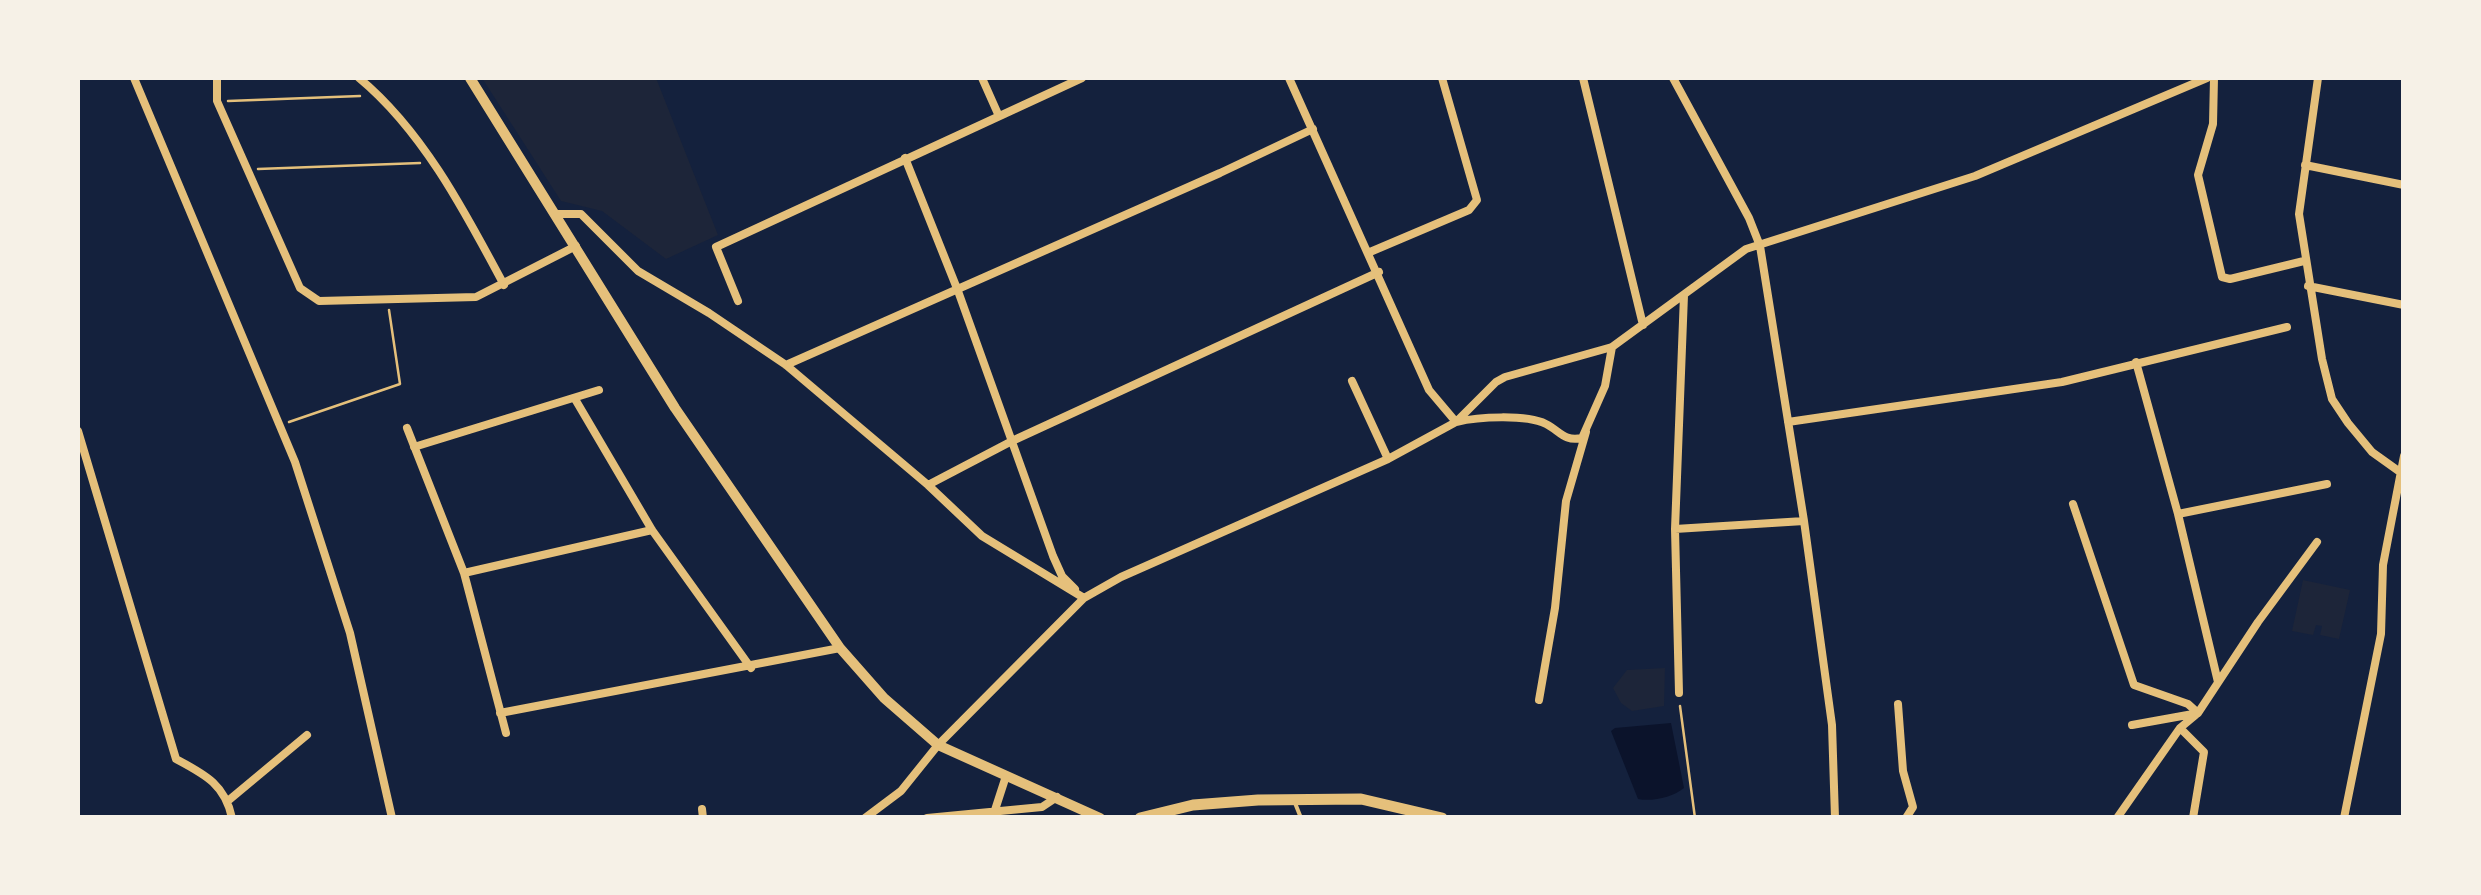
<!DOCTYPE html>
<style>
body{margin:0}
#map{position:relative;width:2481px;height:895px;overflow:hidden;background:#14213d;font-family:Jost,sans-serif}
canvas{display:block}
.frame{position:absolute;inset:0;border:80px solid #f6f1e7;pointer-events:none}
</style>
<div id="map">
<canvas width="2481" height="895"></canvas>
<div class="frame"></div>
</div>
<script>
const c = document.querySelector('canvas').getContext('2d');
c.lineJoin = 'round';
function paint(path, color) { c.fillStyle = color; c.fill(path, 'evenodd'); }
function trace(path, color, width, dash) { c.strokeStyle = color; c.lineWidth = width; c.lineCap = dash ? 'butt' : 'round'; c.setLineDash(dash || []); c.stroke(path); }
const green = new Path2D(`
 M 482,78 L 656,78 L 718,235 L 666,259 L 602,211 L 561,201 Z
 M 2303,580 L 2350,590 L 2339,639 L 2320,635 L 2322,626 L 2316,625 L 2313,635 L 2292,631 Z
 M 1665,668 L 1664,706 L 1632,711 L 1621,703 L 1613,688 L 1627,670 Z`);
const water = new Path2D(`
 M 1671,723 L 1684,788 C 1673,797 1652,802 1638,799 L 1611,731 L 1615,728 Z`);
const path = new Path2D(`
 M 228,101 L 360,96
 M 258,169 L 420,163
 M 289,422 L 400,384 L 389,310
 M 1680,706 L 1695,818`);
const service = new Path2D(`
 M 1295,803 L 1301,818`);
const minor = new Path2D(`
 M 134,78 L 295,462 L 350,633 L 392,818
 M 217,78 L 217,101 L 300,288 L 319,301 L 476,297 L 576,246
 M 359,78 C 423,131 465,212 504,285
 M 982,78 L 998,114
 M 1289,78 L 1429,390 L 1456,422
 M 1583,78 L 1643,325
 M 1673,78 L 1749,218 L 1760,246 L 1804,521 L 1832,725 L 1835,818
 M 2214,78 L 2213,124 L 2198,175 L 2222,277 L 2230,279 L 2304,261
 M 2318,78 L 2299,214 L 2322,359 L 2332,399 L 2348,423 L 2372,452 L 2400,472
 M 905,158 L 958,291 L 1053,556 L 1062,576 L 1075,589
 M 2305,165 L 2404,185
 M 557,214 L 581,214 L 638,271 L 709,313 L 786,365 L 928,485 L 982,536 L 1084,598
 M 1370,252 L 1469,210 L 1477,200 L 1442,78
 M 2308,286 L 2404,305
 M 738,301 L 716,247 L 1082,78
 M 2136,362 L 2178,514 L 2218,682
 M 786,365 L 1220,173 L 1313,129
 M 1352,381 L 1388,459
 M 575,399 L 652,530 L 751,668
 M 1456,422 C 1478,417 1525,414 1546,424 C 1560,431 1564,442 1582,438 L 1605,386 L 1612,347
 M 1788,422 L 2062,382 L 2287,327
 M 407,428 L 464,573 L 506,733
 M 78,431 L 176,759 C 204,774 225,784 232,818
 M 414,447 L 599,390
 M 928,485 L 1012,441 L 1379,272
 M 2073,504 L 2134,685 L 2188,704 L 2198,713
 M 2178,514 L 2327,484
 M 1675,529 L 1804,521
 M 464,573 L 652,530
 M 1679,693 L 1675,529 L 1684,295
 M 1539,700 L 1555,608 L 1566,501 L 1586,432
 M 1898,704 L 1903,771 L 1913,807 L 1906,818
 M 500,713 L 840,648
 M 2132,725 L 2193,714
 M 2180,728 L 2204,752 L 2193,818
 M 229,800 L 307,735
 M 702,809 L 703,818
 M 995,810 L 1006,776
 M 865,818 L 901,791 L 938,745 L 1084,598 L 1121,577 L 1388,459 L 1456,422 L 1496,382 L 1505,377 L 1612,347 L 1746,249 L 1975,176 L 2207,78
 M 927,818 L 1042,807 L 1057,797
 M 2117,818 L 2180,728 L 2198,713 L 2258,622 L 2317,542
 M 2344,818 L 2381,634 L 2383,565 L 2404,456`);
const tertiary = new Path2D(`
 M 470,78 L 675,408 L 840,648 L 884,698 L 938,745 L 1100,818`);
const secondary = new Path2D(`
 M 1140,818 L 1193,805 L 1258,800 L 1361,799 L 1442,818`);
paint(green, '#1d2539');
paint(water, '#0b132b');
trace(path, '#e5c07b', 2.5);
trace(service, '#e5c07b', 4);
trace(minor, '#e5c07b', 8);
trace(tertiary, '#e5c07b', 10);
trace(secondary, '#e5c07b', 11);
</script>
